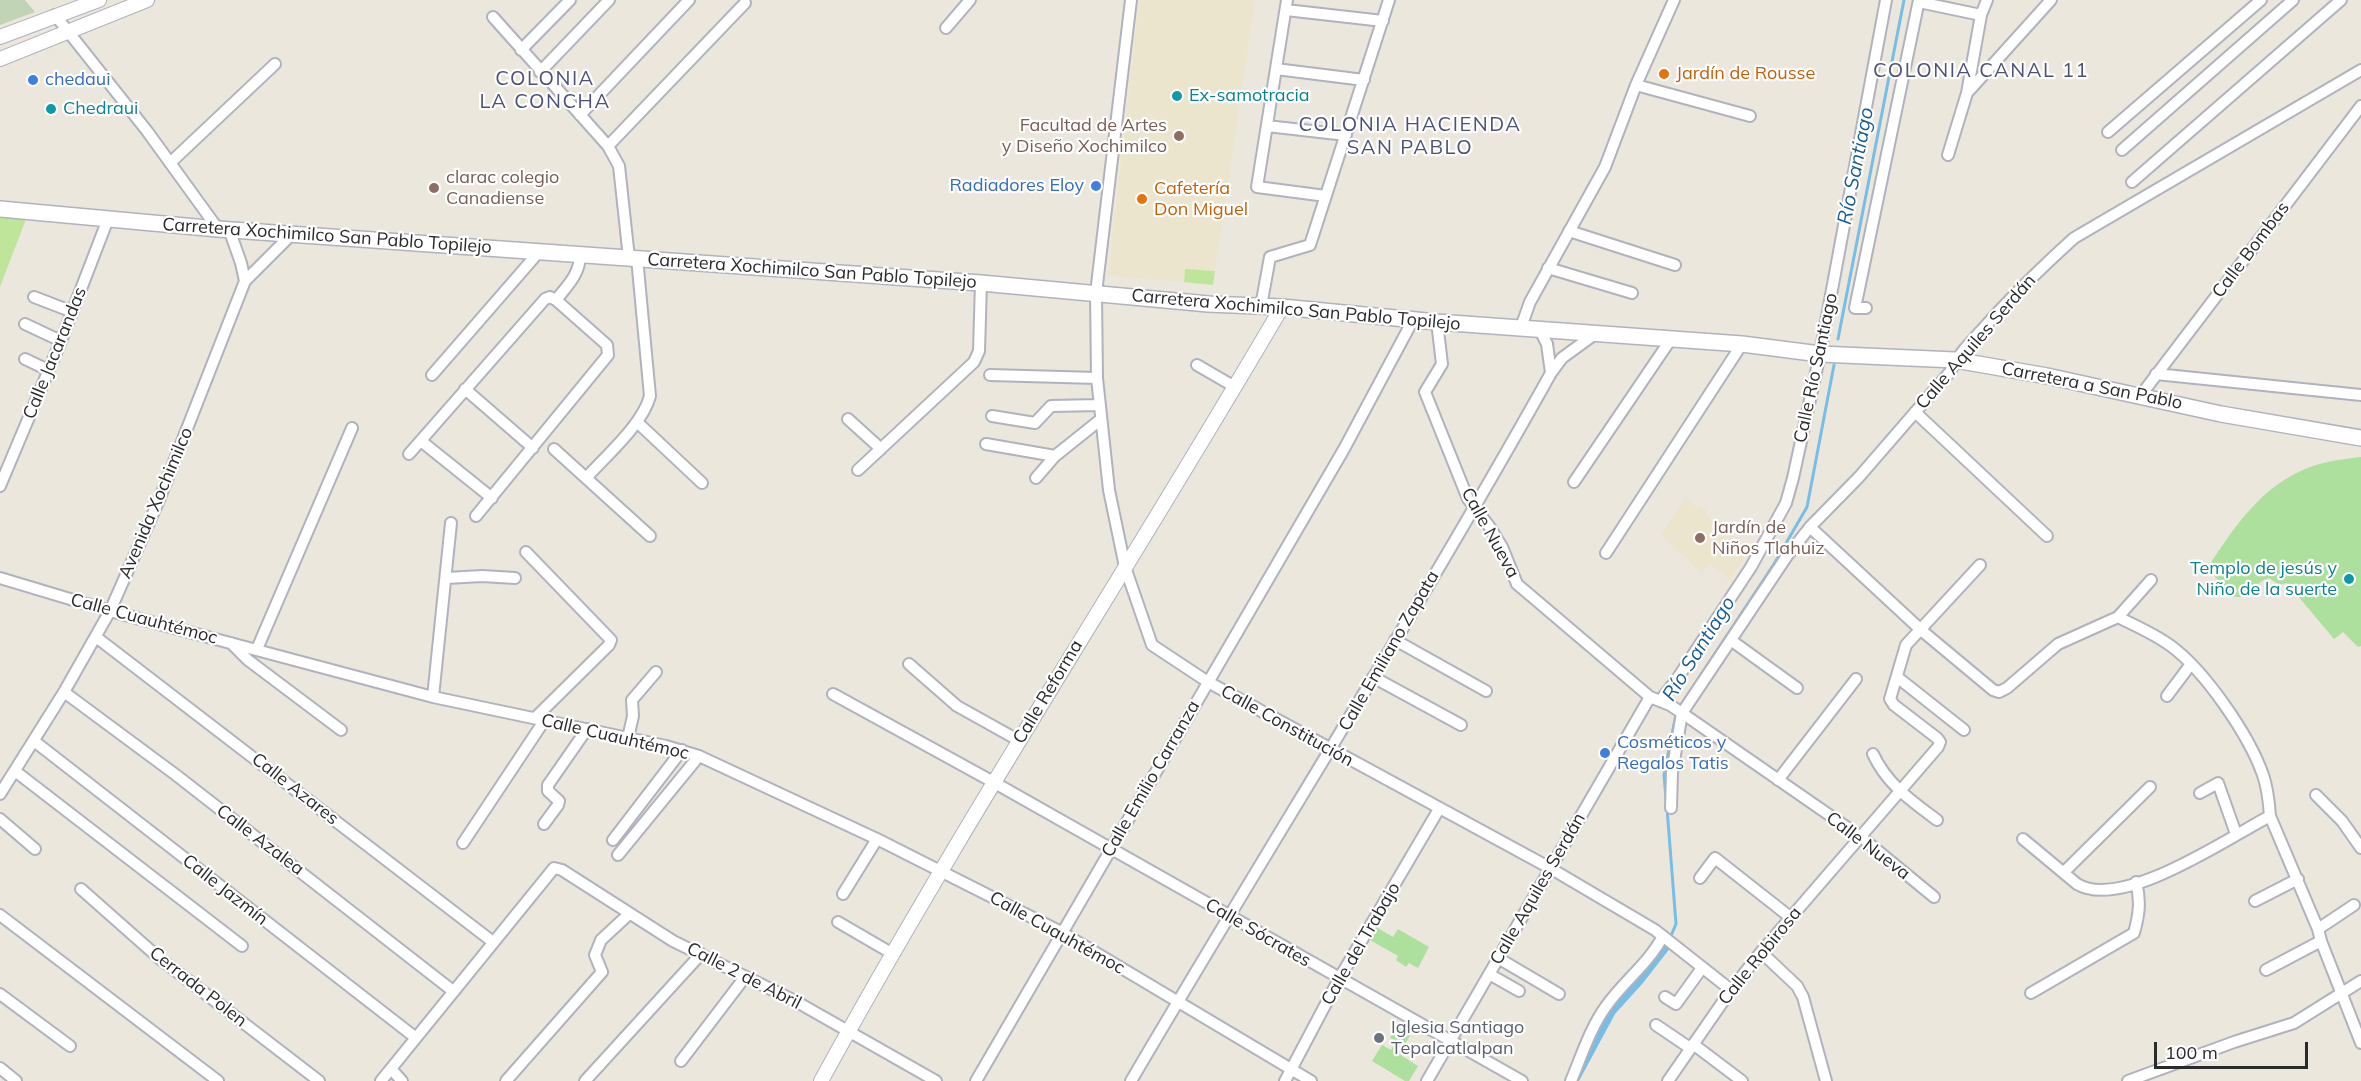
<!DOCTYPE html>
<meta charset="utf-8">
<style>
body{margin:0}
#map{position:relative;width:2361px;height:1081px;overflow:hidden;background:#ebe7dd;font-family:Mulish,sans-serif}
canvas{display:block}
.scale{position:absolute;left:2154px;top:1042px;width:154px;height:27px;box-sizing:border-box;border:3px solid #2a2a2a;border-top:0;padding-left:8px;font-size:18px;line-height:21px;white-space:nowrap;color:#2a2a2a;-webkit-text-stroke:4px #fff;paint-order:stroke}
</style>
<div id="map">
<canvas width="2361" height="1081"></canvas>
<div class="scale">100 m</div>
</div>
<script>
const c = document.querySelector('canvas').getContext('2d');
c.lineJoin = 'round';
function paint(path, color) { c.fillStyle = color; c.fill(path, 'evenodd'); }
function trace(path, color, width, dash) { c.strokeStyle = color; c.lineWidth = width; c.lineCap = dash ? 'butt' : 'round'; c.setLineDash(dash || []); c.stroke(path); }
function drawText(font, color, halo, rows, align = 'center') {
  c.font = font + ' Mulish,sans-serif'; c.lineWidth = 4.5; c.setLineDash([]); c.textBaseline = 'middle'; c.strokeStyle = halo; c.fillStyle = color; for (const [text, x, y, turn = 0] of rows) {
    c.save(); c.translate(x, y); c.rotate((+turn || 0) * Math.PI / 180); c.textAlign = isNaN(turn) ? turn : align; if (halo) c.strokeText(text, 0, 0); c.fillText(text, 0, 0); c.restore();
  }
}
const education = new Path2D(`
 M 1139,0 L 1255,0 L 1213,285 L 1108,276 Z
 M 1685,497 L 1697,508 L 1699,505 L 1707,511 L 1706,514 L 1724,528 L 1749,550 L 1730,580 L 1710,565 L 1701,573 L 1661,535 Z`);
const green = new Path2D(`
 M 2361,457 L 2361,646 L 2358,647 L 2343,632 L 2334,639 L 2287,583 L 2279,585 L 2269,578 C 2255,581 2248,602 2232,596 L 2210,571 L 2206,570 C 2234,528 2260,486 2310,467 C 2326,461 2345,459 2361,457 Z
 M 1376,927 L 1393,937 L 1398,929 L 1429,947 L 1418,968 L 1409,963 L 1406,967 L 1396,960 L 1398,956 L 1370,940 Z
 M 1397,1026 L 1411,1034 L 1399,1054 L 1418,1066 L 1409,1081 L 1405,1081 L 1372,1061 L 1382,1045 L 1391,1050 L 1396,1041 L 1390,1038 Z`);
const cemetery = new Path2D(`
 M 0,0 L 25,0 L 35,12 L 0,25 Z`);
const pitch = new Path2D(`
 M 0,209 L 29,211 L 0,287 Z
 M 1185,269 L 1215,271 L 1213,285 L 1184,282 Z`);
const water = new Path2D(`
 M 1665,941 L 1671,947 L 1643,983 L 1615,1014 L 1579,1081 L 1574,1081 L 1607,1014 Z`);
const stream = new Path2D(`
 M 1838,339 L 1904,0
 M 1679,708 L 1774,564 L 1807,507 L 1834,365
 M 1666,799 L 1664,775 L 1676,714
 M 1667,808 L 1676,924 L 1670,938`);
const minor = new Path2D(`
 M 1131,0 L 1096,293 L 1097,378 L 1109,490 L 1125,567 L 1152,645 L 1208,682 L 1550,868 L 1655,930 L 1731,990
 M 1287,0 L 1257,187 L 1326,196
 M 1919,2 L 1981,15
 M 1286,10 L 1383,21
 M 55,15 L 147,131 L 218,229
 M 493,17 L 608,146 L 619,166 L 629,258
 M 946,28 L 970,0
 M 521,50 L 570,0
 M 1276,69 L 1364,80
 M 540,72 L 609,0
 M 1636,85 L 1750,116
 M 1967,93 L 2051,0
 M 580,115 L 689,0
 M 1267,126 L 1346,135
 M 2108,132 L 2261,0
 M 608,146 L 745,3
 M 2122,150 L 2293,0
 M 1948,155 L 1967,93 L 1981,15 L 1987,0
 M 170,163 L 275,64
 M 2132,182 L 2341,0
 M 1569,231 L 1675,265
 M 1548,268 L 1632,293
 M 245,281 L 293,233
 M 34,297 L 73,312
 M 556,300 C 567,286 580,274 580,255
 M 1261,306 L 1270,257 L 1310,245 L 1389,0
 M 1866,308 L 1855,308 L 1919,0
 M 1437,322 L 1442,364 L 1425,392 L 1468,499 L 1489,526 L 1502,547 L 1517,584 L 1650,697 L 1670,705 L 1682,713 L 1787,556 L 1810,527 L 1859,477 L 1950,372 C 1957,356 1969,344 1981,331 C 2010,298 2041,268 2074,238 L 2361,70
 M 25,324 L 61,341
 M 1521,327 L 1530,302 L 1605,167 L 1636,85 L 1674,0
 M 1539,328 L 1547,344 L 1551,373
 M 25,359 L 48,370
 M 1197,365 L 1235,387
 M 2156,374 L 2361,395
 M 432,375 L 538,253
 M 990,375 L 1097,378
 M 465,389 L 533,448
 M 2141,395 L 2361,106
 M 1915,412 L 2047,536
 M 992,416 L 1035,423 L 1051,406 L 1100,405
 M 848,419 L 881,449
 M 637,422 L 702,483
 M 421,441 L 492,498
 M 986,444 L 1055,456
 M 554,449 L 650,536
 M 409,454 L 545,299 L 550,297 L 556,300 L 607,345 L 608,355 L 476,516
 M 858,470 L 974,362 L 979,351 L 981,283
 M 586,478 C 606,456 643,424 650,396 L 637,258
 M 1036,478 L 1055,456 L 1100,420
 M 1574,482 L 1671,339
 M 0,486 L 61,341 L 108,219
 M 1810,527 L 1921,630 L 1993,690 L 1999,692 L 2007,688 L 2058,644 L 2118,617 C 2136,626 2155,634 2171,646 C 2205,671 2249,735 2263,775 C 2268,789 2269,802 2270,816 L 2318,929 L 2321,941 L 2361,1043
 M 526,552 L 611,640 L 609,645 L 535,718
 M 1606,553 L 1742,344
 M 0,578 L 110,611 L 433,697 L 666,746 L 699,756 L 877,839 L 1061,932 L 1311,1081
 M 447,578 L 482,576 L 515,578
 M 2118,617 L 2151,580
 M 96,637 L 493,942
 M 1395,640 L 1486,691
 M 1732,641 L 1797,688
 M 231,643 L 248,660 L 341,730
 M 257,649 L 352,428
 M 909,664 L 957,706 L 1018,740
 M 1373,677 L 1461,725
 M 1897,677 L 1964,730
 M 64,692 L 176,775 L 453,991
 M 833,694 L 995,783 L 1522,1081
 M 2167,696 L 2191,664
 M 433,697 L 451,523
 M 1660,701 L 1677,679 L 1751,567 L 1786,503 L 1793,478 L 1820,354 L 1886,0
 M 628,738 L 633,716 L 632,700 L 656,672
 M 34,741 L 416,1038
 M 1873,754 C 1887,784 1910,800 1937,820
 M 15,771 L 242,946
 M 1778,780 L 1856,679
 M 2200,793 L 2218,783 L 2236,834
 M 0,794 L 64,692 L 110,611 L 159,500 L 245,281 L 241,263 L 229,229
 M 2316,795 L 2342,821 L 2361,848
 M 1671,808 L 1672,773 L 1682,713 L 1861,837 L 1934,897
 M 0,819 L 35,849
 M 544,824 L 558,805 L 559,801 L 548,791 L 548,785 L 587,729
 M 2023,839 L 2077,884 C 2122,911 2228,838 2270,816
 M 613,840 L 682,750
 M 463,843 L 544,721
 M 618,855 L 699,756
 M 2064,872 L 2150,787
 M 1700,878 L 1715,858 L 1790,917
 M 81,889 L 159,958 L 319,1081
 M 843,894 L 877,839
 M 2255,901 L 2298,879
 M 0,915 L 218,1081
 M 838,922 L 893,954
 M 2318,929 L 2354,905
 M 1761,952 L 1797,986 L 1803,997 L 1826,1081
 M 1498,958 L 1559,994
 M 2266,970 L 2321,941
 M 1489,974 L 1519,991
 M 2031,993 L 2134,933 C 2139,915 2141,901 2136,882
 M 0,994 L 70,1046
 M 1665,997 L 1676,1004 L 1702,968
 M 1656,1025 L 1690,1048
 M 1693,1044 L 1742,1081
 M 681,1061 L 745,977
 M 0,1068 L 16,1081
 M 392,1070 L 402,1081
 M 381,1081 L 554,868 L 562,870 L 673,941 L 797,1002 L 936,1081
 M 506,1081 L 602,972 L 595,955 L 601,940 L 629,914
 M 585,1081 L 701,954
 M 976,1081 L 1344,449 L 1413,320
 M 1131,1081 C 1270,844 1417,613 1551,373 L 1562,358 L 1595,334
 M 1285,1081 L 1339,979 L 1439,809
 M 1427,1081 L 1650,697
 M 1571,1081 C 1582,1055 1590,1028 1607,1005 C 1624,981 1649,963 1663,936
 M 1668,1081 L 1731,990 L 1761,952 L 1938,747 L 1940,742 L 1937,738 L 1894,705 L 1890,699 L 1906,645 L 1980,565
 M 2128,1081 L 2234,1042 L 2294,1023 L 2361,981`);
const tertiary = new Path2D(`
 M 0,37 L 99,0
 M 0,59 L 147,0
 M 821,1081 C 965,818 1130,567 1282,307`);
const secondary = new Path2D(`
 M 0,209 L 218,229 L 981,283 L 1208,304 L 1282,307 L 1437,322 L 1742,344 L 1820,354 L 1955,360 L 2047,376 L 2221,414 L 2361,438`);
const markers = [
 [1664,74,6,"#e8710a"],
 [33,80,6,"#3f7fe0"],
 [1177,96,6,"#0f9aa8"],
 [51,109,6,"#0f9aa8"],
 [1179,136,6,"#8d6e63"],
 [1096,186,6,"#3f7fe0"],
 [434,188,6,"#8d6e63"],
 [1142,199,6,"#e8710a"],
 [1700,538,6,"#8d6e63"],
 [2349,579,6,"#0f9aa8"],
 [1605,753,6,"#3f7fe0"],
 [1379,1038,6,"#6b7280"]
];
const foodNames = [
 ["Jardín de Rousse",1676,74],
 ["Cafetería",1154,189],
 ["Don Miguel",1154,210]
];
const shopNames = [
 ["chedaui",45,80],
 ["Radiadores Eloy",1084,186,"right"],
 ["Cosméticos y",1617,743],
 ["Regalos Tatis",1617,764]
];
const cultureNames = [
 ["Ex-samotracia",1189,96],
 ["Chedraui",63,109],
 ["Templo de jesús y",2337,569,"right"],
 ["Niño de la suerte",2337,590,"right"]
];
const educationNames = [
 ["Facultad de Artes",1167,126,"right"],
 ["y Diseño Xochimilco",1167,147,"right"],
 ["clarac colegio",446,178],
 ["Canadiense",446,199],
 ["Jardín de",1712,528],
 ["Niños Tlahuiz",1712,549]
];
const streetNames = [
 ["Carretera Xochimilco San Pablo Topilejo",327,236,4],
 ["Calle Bombas",2251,250,-53],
 ["Carretera Xochimilco San Pablo Topilejo",812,271,4],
 ["Carretera Xochimilco San Pablo Topilejo",1296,310,5],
 ["Calle Aquiles Serdán",1976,342,-49],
 ["Calle Jacarandas",55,353,-68],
 ["Calle Río Santiago",1816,368,-78],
 ["Carretera a San Pablo",2092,386,11],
 ["Avenida Xochimilco",156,503,-67],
 ["Calle Nueva",1490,533,61],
 ["Calle Cuauhtémoc",144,619,15],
 ["Calle Emiliano Zapata",1389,651,-60],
 ["Calle Reforma",1048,692,-59],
 ["Calle Constitución",1287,726,29],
 ["Calle Cuauhtémoc",615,737,13],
 ["Calle Emilio Carranza",1151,779,-60],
 ["Calle Azares",295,789,38],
 ["Calle Azalea",260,840,37],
 ["Calle Nueva",1868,846,37],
 ["Calle Aquiles Serdán",1538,889,-60],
 ["Calle Jazmín",225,890,38],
 ["Calle Cuauhtémoc",1057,933,29],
 ["Calle Sócrates",1258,933,30],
 ["Calle del Trabajo",1361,944,-60],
 ["Calle Robirosa",1760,956,-51],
 ["Calle 2 de Abril",744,976,27],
 ["Cerrada Polen",198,987,38]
];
const worshipNames = [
 ["Iglesia Santiago",1391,1028],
 ["Tepalcatlalpan",1391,1049]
];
const neighbourhoodNames = [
 ["COLONIA CANAL 11",1981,71],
 ["COLONIA",545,79],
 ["LA CONCHA",545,102],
 ["COLONIA HACIENDA",1410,125],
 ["SAN PABLO",1410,148]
];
const waterNames = [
 ["Río Santiago",1856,166,-79],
 ["Río Santiago",1699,649,-58]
];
paint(education, '#ece5ce');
paint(green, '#addf9d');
paint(cemetery, '#c1d4b5');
paint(pitch, '#bee599');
paint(water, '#77bee7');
trace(stream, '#77bee7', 3);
trace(minor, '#b1b2bd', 14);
trace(tertiary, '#b1b2bd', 16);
trace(secondary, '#b1b2bd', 18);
trace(minor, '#fff', 10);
trace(tertiary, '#fff', 14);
trace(secondary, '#fff', 15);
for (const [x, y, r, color] of markers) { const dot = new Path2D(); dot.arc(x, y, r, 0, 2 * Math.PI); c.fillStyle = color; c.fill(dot); trace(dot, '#fff', 2); }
drawText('18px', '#c56008', '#fff', foodNames, 'left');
drawText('18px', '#366cbe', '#fff', shopNames, 'left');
drawText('18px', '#0d838f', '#fff', cultureNames, 'left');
drawText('18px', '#785e54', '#fff', educationNames, 'left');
drawText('18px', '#2a2a2a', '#fff', streetNames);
drawText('18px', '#5b616d', '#fff', worshipNames, 'left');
c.letterSpacing = '1.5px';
drawText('20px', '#4d5178', '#fff', neighbourhoodNames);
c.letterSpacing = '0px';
drawText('italic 20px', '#165c93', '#fff', waterNames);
</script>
